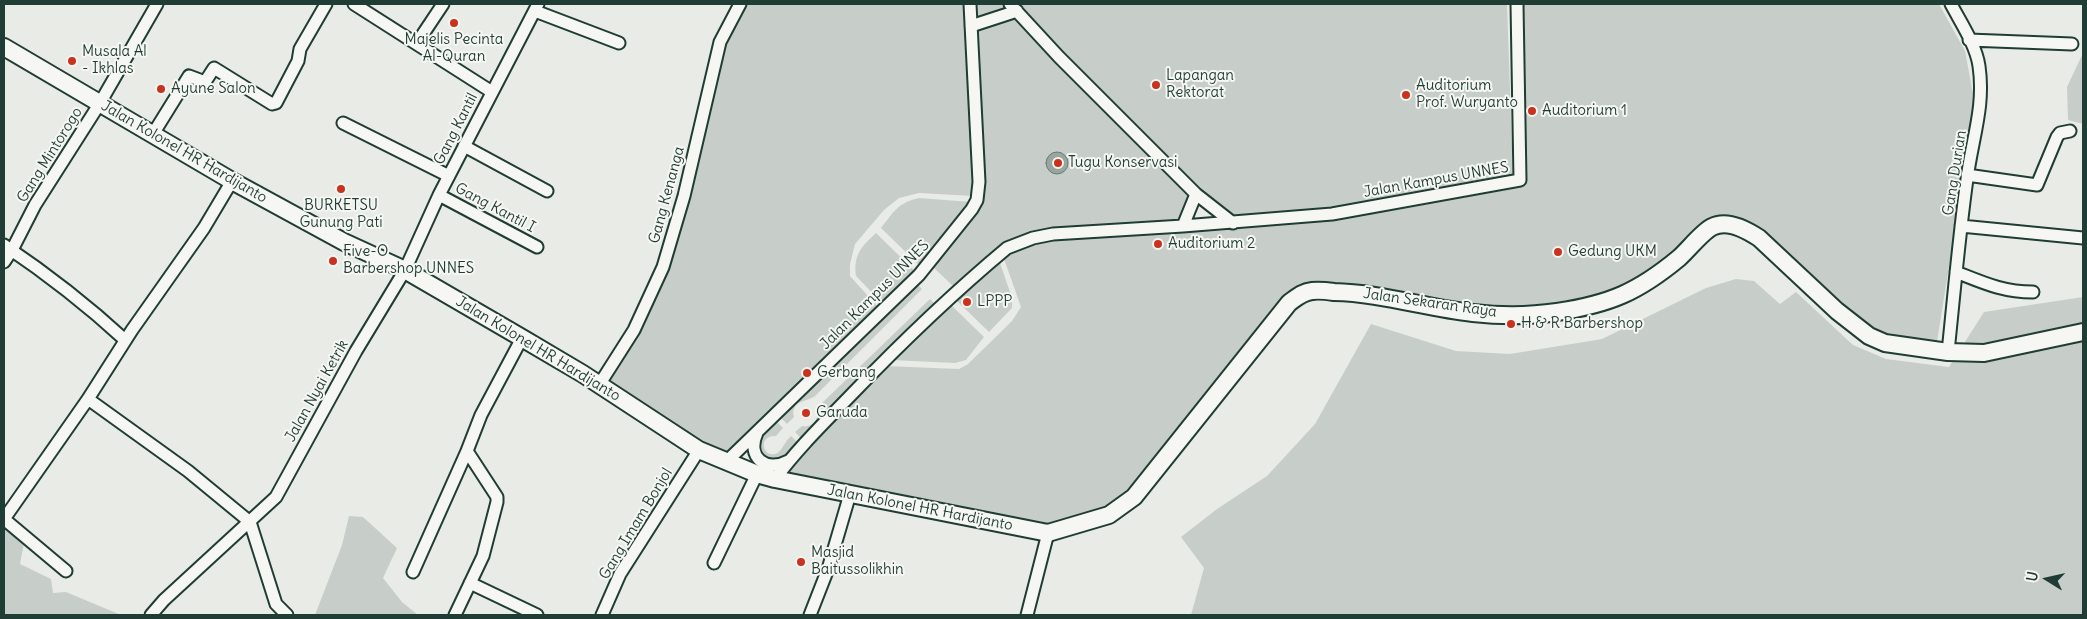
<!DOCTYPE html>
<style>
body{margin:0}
#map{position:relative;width:2087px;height:619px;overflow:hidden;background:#e9ebe7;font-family:Delius,sans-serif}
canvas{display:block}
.frame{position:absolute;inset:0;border:5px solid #1f3d34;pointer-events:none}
.north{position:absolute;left:2022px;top:554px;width:50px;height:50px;-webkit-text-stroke:4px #f6f6f2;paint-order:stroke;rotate:280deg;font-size:14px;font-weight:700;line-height:20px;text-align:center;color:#1f3d34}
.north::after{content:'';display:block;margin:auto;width:18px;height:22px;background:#1f3d34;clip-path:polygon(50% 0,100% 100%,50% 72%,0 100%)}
</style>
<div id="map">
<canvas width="2087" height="619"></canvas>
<div class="frame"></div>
<div class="north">U</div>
</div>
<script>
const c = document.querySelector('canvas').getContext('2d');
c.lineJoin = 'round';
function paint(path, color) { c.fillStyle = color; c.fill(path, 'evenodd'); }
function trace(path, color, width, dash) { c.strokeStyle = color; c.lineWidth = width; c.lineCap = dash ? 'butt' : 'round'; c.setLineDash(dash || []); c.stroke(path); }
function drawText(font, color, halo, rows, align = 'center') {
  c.font = font + ' Delius,sans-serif'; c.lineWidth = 4; c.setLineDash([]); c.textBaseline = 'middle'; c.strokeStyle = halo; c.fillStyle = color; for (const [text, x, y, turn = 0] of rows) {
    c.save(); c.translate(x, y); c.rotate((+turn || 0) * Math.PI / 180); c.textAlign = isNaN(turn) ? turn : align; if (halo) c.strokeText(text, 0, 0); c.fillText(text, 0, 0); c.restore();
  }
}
const green = new Path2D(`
 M 746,4 L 967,4 L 975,182 L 973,196 L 919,193 L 899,198 L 884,210 L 855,244 L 850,264 L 850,276 L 878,307 L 729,452 L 719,453 L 608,384 L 647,307 L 728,37 Z
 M 974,4 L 1005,4 L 1010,9 L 974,21 Z
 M 1013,4 L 1507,4 L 1513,176 L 1331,211 L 1234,220 L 1199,193 Z
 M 1522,4 L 1939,4 L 1965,51 L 1975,104 L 1936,348 L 1872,335 L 1723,220 L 1659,267 L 1632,284 L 1596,299 L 1523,310 L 1307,287 L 1130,492 C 1104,509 1078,519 1048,528 L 786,473 L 885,366 L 959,369 L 968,364 L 1012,321 L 1021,307 L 1003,256 L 1017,248 L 1053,239 L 1335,218 L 1523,183 Z
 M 1015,15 L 1193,195 L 1181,224 L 1061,230 L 997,251 L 953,286 L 933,267 L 971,220 L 982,200 L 975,29 Z
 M 2083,53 L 2083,124 L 2068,120 L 2067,87 Z
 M 919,198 L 971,202 L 920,266 L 881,228 C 894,212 897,203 919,198 Z
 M 876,233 L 916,272 L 882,303 L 856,276 C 853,255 862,246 876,233 Z
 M 999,260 L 1012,298 L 1012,308 L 989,332 L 955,299 Z
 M 1736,279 L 1754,281 L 1780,304 L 1796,292 L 1853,345 L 1886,359 L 1949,367 L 1984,312 L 2083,297 L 2083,615 L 1191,615 L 1204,568 L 1181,537 L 1217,509 L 1267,476 L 1315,424 L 1371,324 L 1456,351 L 1510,354 L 1602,339 L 1706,288 Z
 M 917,284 L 922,289 L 814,397 L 796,404 L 793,412 L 794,417 L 787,424 L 779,416 Z
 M 930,299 L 935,304 L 803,440 L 795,432 L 802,426 C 819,428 816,414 822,403 Z
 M 950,304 L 984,337 L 966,360 L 955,363 L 891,360 Z
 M 775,420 L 783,428 L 776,436 C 758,435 762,457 775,454 C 781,453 785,441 791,436 L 799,444 C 788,455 776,467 761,455 C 757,439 764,432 775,420 Z
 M 349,516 L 363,517 L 397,548 L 383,578 L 402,602 L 418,615 L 315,615 L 342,545 Z
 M 4,527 L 25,538 L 20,564 L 51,579 L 53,593 L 66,592 L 121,615 L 4,615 Z`);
const water = new Path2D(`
 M1046 163a11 11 0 1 1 22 0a11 11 0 1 1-22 0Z`);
const street = new Path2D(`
 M 354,4 L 492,92
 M 1010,4 L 1059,57 L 1196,194 L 1233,223
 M 535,11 L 619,43
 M 971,26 L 1017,11
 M 1969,40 L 2072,44
 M 417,43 L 443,4
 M 343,123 L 449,176
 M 153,134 L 189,76 L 205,82 L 214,68 L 272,104 L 276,103 L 298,61 L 300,49 L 326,4
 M 464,146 L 547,191
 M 1967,175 L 2037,185 L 2057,137 L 2060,133 L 2070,131
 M 439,195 L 537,247
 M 1183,226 L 1196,194
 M 1961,226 L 2083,238
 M 4,245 C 47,274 87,305 125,340
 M 4,262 L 12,250 L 35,205 L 100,103 L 157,4
 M 1956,272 C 1984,283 2003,292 2033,292
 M 1948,352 C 1954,295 1959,236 1967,179 C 1972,139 1985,107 1979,66 C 1976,45 1961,23 1951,4
 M 599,385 L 634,330 L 663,267 L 684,196 L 720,42 L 740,4
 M 88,399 L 188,471 L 250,522 L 276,604 L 287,615
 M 757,433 C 746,457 766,473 788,461
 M 726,462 L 919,275 L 972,209 L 977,200 L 979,182 L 970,4
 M 775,479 C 798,448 825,422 852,394 C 901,343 952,294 1007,248 L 1033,238 L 1053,234 L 1183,226 L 1332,214 L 1520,180 L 1517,4
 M 4,519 L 88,399 L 132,330 L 204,228 L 232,181
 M 4,519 L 66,571
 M 714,563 L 757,474
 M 413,572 L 467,451
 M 470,583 L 537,615
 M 151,615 L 164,600 L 276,497 L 356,351 L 405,270 L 439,195 L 538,4
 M 455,615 L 483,556 L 497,502 L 497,497 L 467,451 L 481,415 L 522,338
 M 602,615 L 620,574 L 699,450
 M 810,615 L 828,569 L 850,494
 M 1027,615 L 1048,533`);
const secondary = new Path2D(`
 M 4,47 L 232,181 L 344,242 L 405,270 L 522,338 L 583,374 L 699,450 L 757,474 L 775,479 L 1048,533 L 1109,515 L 1134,497 L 1289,303 C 1296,298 1302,292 1312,291 C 1319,290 1327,291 1334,292 C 1381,293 1426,308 1473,313 C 1500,316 1530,316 1557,312 C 1610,304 1638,292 1679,258 C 1689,249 1702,232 1712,227 C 1727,219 1747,230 1759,238 L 1837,311 L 1869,336 L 1885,343 L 1948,352 L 1984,353 L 2083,332`);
const markers = [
 [454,23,5,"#c8321e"],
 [72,61,5,"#c8321e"],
 [1156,85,5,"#c8321e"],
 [161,89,5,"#c8321e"],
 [1406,95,5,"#c8321e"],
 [1532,111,5,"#c8321e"],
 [1058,163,5,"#c8321e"],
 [341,189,5,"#c8321e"],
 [1158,244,5,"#c8321e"],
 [1558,252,5,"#c8321e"],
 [333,261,5,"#c8321e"],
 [967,302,5,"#c8321e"],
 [1511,324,5,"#c8321e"],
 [807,373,5,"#c8321e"],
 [806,413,5,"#c8321e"],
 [801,562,5,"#c8321e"]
];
const poiNames = [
 ["Majelis Pecinta",454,40,"center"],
 ["Al-Quran",454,57,"center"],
 ["Musala Al",82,52],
 ["- Ikhlas",82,69],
 ["Lapangan",1166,76],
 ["Rektorat",1166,93],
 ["Auditorium",1416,86],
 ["Prof. Wuryanto",1416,103],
 ["Ayune Salon",171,89],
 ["Auditorium 1",1542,111],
 ["Tugu Konservasi",1068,163],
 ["BURKETSU",341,206,"center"],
 ["Gunung Pati",341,223,"center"],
 ["Auditorium 2",1168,244],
 ["Five-O",343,252],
 ["Barbershop UNNES",343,269],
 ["Gedung UKM",1568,252],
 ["LPPP",977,302],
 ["H & R Barbershop",1521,324],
 ["Gerbang",817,373],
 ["Garuda",816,413],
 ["Masjid",811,553],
 ["Baitussolikhin",811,570]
];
const streetNames = [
 ["Gang Kantil",456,129,-63],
 ["Jalan Kolonel HR Hardijanto",184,152,30],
 ["Gang Mintorogo",50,155,-58],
 ["Gang Durian",1955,173,-81],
 ["Jalan Kampus UNNES",1436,180,-10],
 ["Gang Kenanga",667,195,-75],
 ["Gang Kantil I",495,208,28],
 ["Jalan Kampus UNNES",875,295,-45],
 ["Jalan Sekaran Raya",1430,303,8],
 ["Jalan Kolonel HR Hardijanto",538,349,31],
 ["Jalan Nyai Ketrik",317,391,-61],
 ["Jalan Kolonel HR Hardijanto",920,508,11],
 ["Gang Imam Bonjol",636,524,-59]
];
paint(green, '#c7cec9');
paint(water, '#99a6a0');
trace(water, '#687c75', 1);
trace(street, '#1f3d34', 15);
trace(secondary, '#1f3d34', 20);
trace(street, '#f6f6f2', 11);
trace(secondary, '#f6f6f2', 16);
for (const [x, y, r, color] of markers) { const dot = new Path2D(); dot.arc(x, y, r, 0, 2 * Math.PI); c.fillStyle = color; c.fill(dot); trace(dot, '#f6f6f2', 2); }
drawText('15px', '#1f3d34', '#f6f6f2', poiNames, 'left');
drawText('15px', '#1f3d34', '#f6f6f2', streetNames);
</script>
